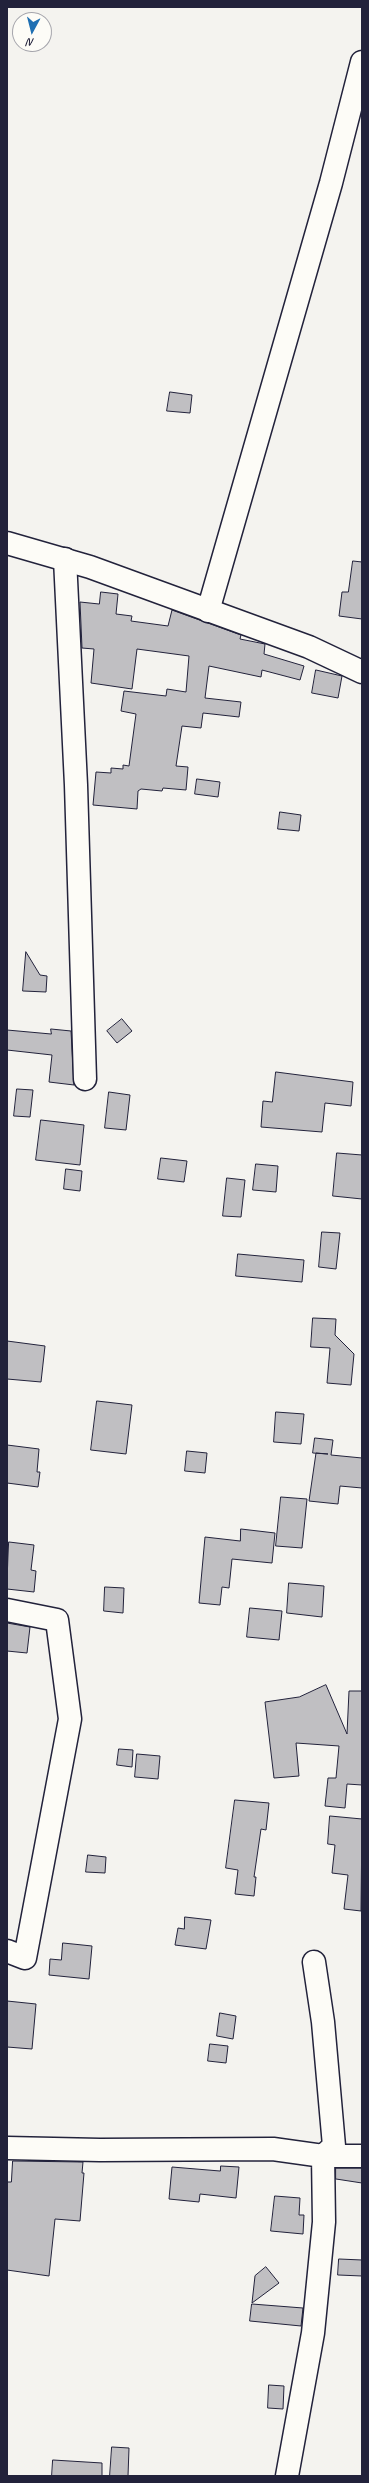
<!DOCTYPE html>
<style>
body{margin:0}
#map{position:relative;width:369px;height:2483px;overflow:hidden;background:#f4f3ef;font-family:Caveat,sans-serif}
canvas{display:block}
.frame{position:absolute;inset:0;border:8px solid #22223b;pointer-events:none}
.north{position:absolute;left:12px;top:12px;width:40px;height:40px;box-sizing:border-box;background:#fdfcf7;border:1px solid #a5a5ac;border-radius:50%;rotate:187deg;font-size:11px;font-weight:700;line-height:16px;text-align:center;color:#22223b}
.north::after{content:'';display:block;margin:auto;width:14px;height:18px;background:#1f6fb2;clip-path:polygon(50% 0,100% 100%,50% 72%,0 100%)}
</style>
<div id="map">
<canvas width="369" height="2483"></canvas>
<div class="frame"></div>
<div class="north">N</div>
</div>
<script>
const c = document.querySelector('canvas').getContext('2d');
c.lineJoin = 'round';
function paint(path, color) { c.fillStyle = color; c.fill(path, 'evenodd'); }
function trace(path, color, width, dash) { c.strokeStyle = color; c.lineWidth = width; c.lineCap = dash ? 'butt' : 'round'; c.setLineDash(dash || []); c.stroke(path); }
const building = new Path2D(`
 M 170,392 L 192,395 L 190,413 L 167,411 Z
 M 353,561 L 362,562 L 362,619 L 339,616 L 342,592 L 348,592 Z
 M 101,592 L 118,594 L 116,614 L 132,616 L 131,621 L 168,626 L 172,610 L 241,635 L 240,639 L 265,644 L 264,654 L 304,666 L 300,680 L 262,670 L 261,677 L 209,666 L 205,698 L 241,702 L 239,717 L 203,713 L 201,728 L 182,726 L 176,766 L 188,767 L 186,790 L 163,788 L 162,791 L 141,789 L 138,791 L 137,809 L 93,805 L 96,772 L 111,773 L 111,768 L 123,769 L 123,765 L 129,766 L 136,714 L 121,711 L 124,691 L 166,696 L 167,689 L 186,692 L 189,656 L 137,649 L 132,689 L 91,683 L 94,649 L 82,648 L 80,602 L 99,604 Z
 M 316,670 L 342,676 L 338,698 L 312,693 Z
 M 197,779 L 220,782 L 218,797 L 195,794 Z
 M 280,812 L 301,815 L 299,831 L 278,829 Z
 M 26,952 L 40,975 L 47,976 L 46,992 L 23,991 Z
 M 122,1019 L 132,1031 L 117,1043 L 107,1031 Z
 M 51,1029 L 71,1031 L 74,1085 L 49,1082 L 52,1055 L 7,1050 L 7,1030 L 51,1034 Z
 M 276,1072 L 353,1082 L 351,1106 L 325,1103 L 322,1132 L 261,1127 L 263,1101 L 272,1102 Z
 M 17,1089 L 33,1090 L 30,1117 L 14,1116 Z
 M 109,1092 L 130,1095 L 126,1130 L 105,1128 Z
 M 41,1120 L 84,1125 L 80,1165 L 36,1160 Z
 M 337,1153 L 362,1155 L 362,1199 L 333,1196 Z
 M 161,1158 L 187,1161 L 184,1182 L 158,1179 Z
 M 256,1164 L 278,1166 L 276,1192 L 253,1190 Z
 M 66,1169 L 82,1171 L 80,1191 L 64,1189 Z
 M 227,1178 L 245,1180 L 241,1217 L 223,1216 Z
 M 322,1232 L 340,1233 L 336,1269 L 319,1267 Z
 M 238,1254 L 304,1260 L 302,1282 L 236,1276 Z
 M 313,1318 L 336,1319 L 335,1335 L 354,1354 L 351,1385 L 327,1383 L 330,1348 L 311,1347 Z
 M 7,1341 L 45,1346 L 41,1382 L 7,1379 Z
 M 97,1401 L 132,1405 L 126,1454 L 91,1450 Z
 M 276,1412 L 304,1414 L 301,1444 L 274,1442 Z
 M 315,1438 L 333,1440 L 331,1455 L 362,1458 L 362,1488 L 340,1486 L 338,1504 L 309,1501 L 316,1453 L 328,1454 L 313,1453 Z
 M 7,1445 L 39,1449 L 37,1472 L 40,1472 L 38,1487 L 7,1483 Z
 M 187,1451 L 207,1453 L 205,1473 L 185,1471 Z
 M 281,1497 L 307,1499 L 302,1548 L 276,1546 Z
 M 241,1529 L 275,1533 L 272,1563 L 232,1559 L 229,1588 L 222,1587 L 220,1605 L 199,1603 L 205,1537 L 240,1541 Z
 M 9,1542 L 34,1545 L 31,1570 L 36,1571 L 34,1592 L 7,1589 Z
 M 289,1583 L 324,1586 L 322,1617 L 287,1613 Z
 M 105,1587 L 124,1588 L 123,1613 L 104,1611 Z
 M 250,1608 L 282,1611 L 279,1640 L 247,1637 Z
 M 7,1623 L 30,1627 L 27,1653 L 7,1651 Z
 M 326,1685 L 347,1734 L 349,1691 L 362,1691 L 362,1785 L 347,1784 L 345,1808 L 325,1806 L 328,1778 L 336,1778 L 339,1746 L 296,1743 L 299,1776 L 274,1778 L 265,1702 L 299,1697 Z
 M 119,1749 L 133,1750 L 132,1767 L 117,1765 Z
 M 137,1754 L 160,1756 L 158,1779 L 135,1777 Z
 M 235,1800 L 269,1803 L 266,1830 L 261,1829 L 254,1877 L 256,1877 L 254,1896 L 235,1894 L 238,1870 L 226,1868 Z
 M 330,1816 L 362,1819 L 361,1911 L 344,1909 L 348,1875 L 332,1873 L 335,1845 L 328,1844 Z
 M 88,1855 L 106,1857 L 105,1873 L 86,1872 Z
 M 185,1917 L 211,1920 L 206,1949 L 175,1945 L 178,1928 L 184,1929 Z
 M 63,1943 L 92,1946 L 89,1979 L 49,1975 L 50,1959 L 61,1960 Z
 M 7,2001 L 36,2004 L 32,2049 L 7,2047 Z
 M 220,2013 L 236,2016 L 233,2039 L 217,2036 Z
 M 210,2044 L 228,2046 L 226,2063 L 208,2061 Z
 M 13,2161 L 83,2162 L 82,2173 L 84,2173 L 80,2221 L 55,2219 L 49,2276 L 7,2270 L 7,2182 L 11,2182 Z
 M 221,2166 L 239,2167 L 236,2198 L 200,2194 L 199,2202 L 169,2199 L 172,2167 L 220,2171 Z
 M 336,2168 L 362,2168 L 362,2183 L 336,2179 Z
 M 275,2196 L 300,2198 L 299,2215 L 304,2215 L 303,2234 L 271,2231 Z
 M 339,2259 L 362,2260 L 362,2276 L 338,2275 Z
 M 266,2267 L 279,2283 L 252,2303 L 255,2276 Z
 M 252,2304 L 303,2308 L 301,2326 L 250,2321 Z
 M 269,2385 L 284,2386 L 283,2409 L 268,2408 Z
 M 112,2447 L 129,2448 L 128,2476 L 110,2476 Z
 M 53,2460 L 102,2463 L 102,2476 L 52,2476 Z`);
const street = new Path2D(`
 M 65,559 L 76,785 L 85,1079
 M 208,611 L 331,183 L 362,62
 M 7,1610 L 57,1620 L 70,1719 L 25,1958 L 7,1951
 M 314,1962 L 323,2022 L 334,2146 L 323,2156
 M 7,2148 L 100,2150 L 273,2149 L 323,2156 L 324,2222 L 313,2333 L 287,2476
 M 323,2156 L 362,2156`);
const secondary = new Path2D(`
 M 7,543 L 90,567 L 309,647 L 362,672`);
paint(building, '#c0bfc2');
trace(building, '#22223b', 1);
trace(street, '#22223b', 25);
trace(secondary, '#22223b', 25);
trace(street, '#fdfcf7', 22);
trace(secondary, '#fdfcf7', 22);
</script>
